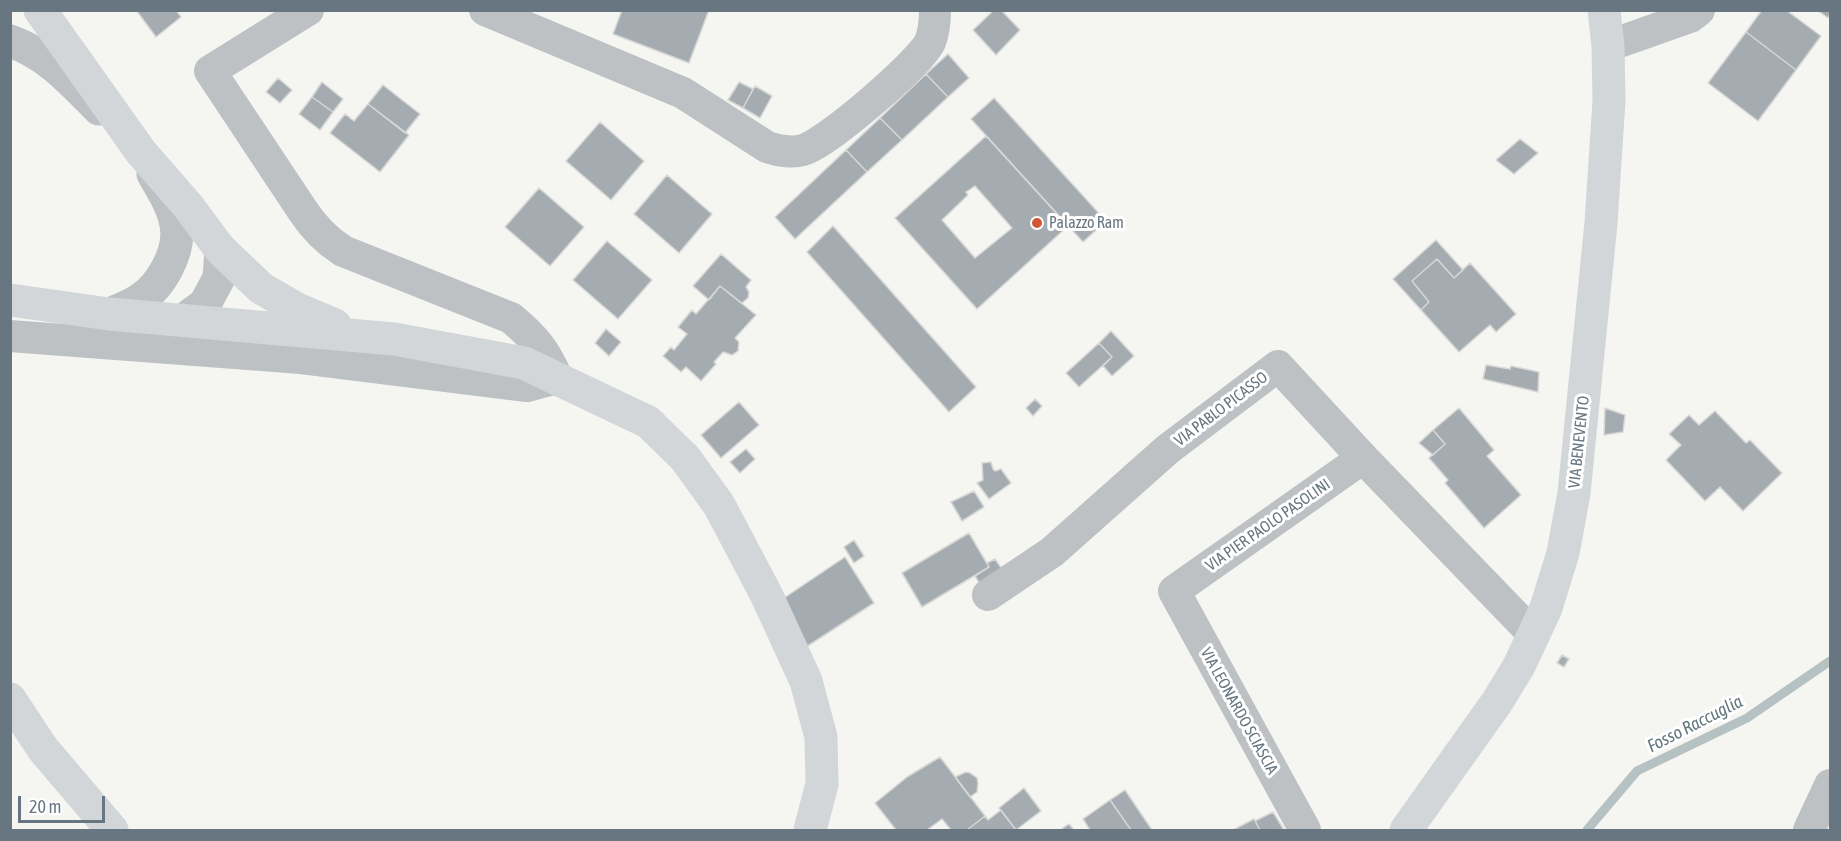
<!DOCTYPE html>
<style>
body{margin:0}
#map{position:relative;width:1841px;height:841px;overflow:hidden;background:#f5f5f2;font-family:"Asap Condensed",sans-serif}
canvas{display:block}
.frame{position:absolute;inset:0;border:12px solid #677680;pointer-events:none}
.scale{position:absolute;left:18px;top:796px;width:87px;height:27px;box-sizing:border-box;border:3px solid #677680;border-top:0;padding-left:8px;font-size:18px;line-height:21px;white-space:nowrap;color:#677680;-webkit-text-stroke:4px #fff;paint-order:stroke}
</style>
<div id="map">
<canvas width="1841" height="841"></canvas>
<div class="frame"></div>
<div class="scale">20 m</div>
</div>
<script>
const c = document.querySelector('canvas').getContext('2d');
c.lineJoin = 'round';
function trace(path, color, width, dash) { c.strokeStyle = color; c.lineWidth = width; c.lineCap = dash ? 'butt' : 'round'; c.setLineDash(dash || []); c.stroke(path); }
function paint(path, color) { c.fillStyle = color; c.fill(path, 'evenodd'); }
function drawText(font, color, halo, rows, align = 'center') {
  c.font = font + ' "Asap Condensed",sans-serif'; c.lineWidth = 6; c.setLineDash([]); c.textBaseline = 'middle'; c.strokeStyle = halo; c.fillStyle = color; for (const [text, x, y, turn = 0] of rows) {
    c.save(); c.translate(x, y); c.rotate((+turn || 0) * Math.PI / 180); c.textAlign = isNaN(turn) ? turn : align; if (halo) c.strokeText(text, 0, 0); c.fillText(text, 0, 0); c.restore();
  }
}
const stream = new Path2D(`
 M 1587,830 L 1637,771 L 1747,718 L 1830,661`);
const building = new Path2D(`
 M 136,10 L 176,10 L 181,17 L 156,37 Z
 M 622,10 L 709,10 L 689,63 L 613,34 Z
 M 994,10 L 1001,10 L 1020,30 L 996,55 L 973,30 Z
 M 1762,10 L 1786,10 L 1821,36 L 1796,70 L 1746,32 Z
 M 1817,10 L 1830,10 L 1830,14 L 1828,18 Z
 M 1746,32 L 1796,70 L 1758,121 L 1708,83 Z
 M 948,54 L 969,78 L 948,97 L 926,74 Z
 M 926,74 L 948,97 L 902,140 L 880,118 Z
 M 278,78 L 292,90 L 280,103 L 266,92 Z
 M 322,82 L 343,99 L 333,112 L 312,97 Z
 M 739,82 L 753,89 L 743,108 L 728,100 Z
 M 383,85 L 420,114 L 405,133 L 368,104 Z
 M 755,86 L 772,96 L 760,118 L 743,108 Z
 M 312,97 L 333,112 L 320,130 L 299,114 Z
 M 994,98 L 1106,221 L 1083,242 L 971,119 Z
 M 368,104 L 409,135 L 380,172 L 330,133 L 345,114 L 354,121 Z
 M 880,118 L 902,140 L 867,172 L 846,150 Z
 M 600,122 L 644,161 L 611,200 L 566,161 Z
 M 986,136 L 1068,226 L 977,309 L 895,218 ZM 975,186 L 1012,228 L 975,258 L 942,220 L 968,195 L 966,192 Z
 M 1520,139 L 1538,153 L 1514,174 L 1496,160 Z
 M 846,150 L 867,172 L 795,239 L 775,217 Z
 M 667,175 L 712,214 L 679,253 L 634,214 Z
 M 539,188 L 584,227 L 550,266 L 505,227 Z
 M 833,226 L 976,387 L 949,412 L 807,252 Z
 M 1436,240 L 1463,270 L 1454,278 L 1437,259 L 1412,281 L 1429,302 L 1421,310 L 1393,279 Z
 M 607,241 L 652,280 L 618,319 L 573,280 Z
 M 721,254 L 751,280 L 746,287 L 749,292 L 748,298 L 742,303 L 720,286 L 709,300 L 693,286 Z
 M 1437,259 L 1454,278 L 1470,263 L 1516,314 L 1496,332 L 1490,325 L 1459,352 L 1421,310 L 1429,302 L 1412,281 Z
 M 720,286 L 756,315 L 735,338 L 739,342 L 738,351 L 732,355 L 723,352 L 714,362 L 716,364 L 701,381 L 686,367 L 681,372 L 663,356 L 671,347 L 674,350 L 687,334 L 678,327 L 692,310 L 696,314 Z
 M 606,329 L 621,342 L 609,356 L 595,343 Z
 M 1111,331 L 1134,356 L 1112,376 L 1103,366 L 1112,357 L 1099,343 Z
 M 1099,343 L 1112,357 L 1079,387 L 1066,373 Z
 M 1486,365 L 1510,369 L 1511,366 L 1539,372 L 1538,392 L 1483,379 Z
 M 1035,399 L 1042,406 L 1033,416 L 1026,408 Z
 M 739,402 L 759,425 L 721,458 L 701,435 Z
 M 1459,408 L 1494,450 L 1487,456 L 1521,495 L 1484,528 L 1445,483 L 1448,480 L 1429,458 L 1445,444 L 1433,430 Z
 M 1605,408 L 1625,415 L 1623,432 L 1604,435 Z
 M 1715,411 L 1746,443 L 1750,440 L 1782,473 L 1743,511 L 1720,487 L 1705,501 L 1666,460 L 1681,445 L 1669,434 L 1689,415 L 1699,425 Z
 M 1433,430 L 1445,444 L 1433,455 L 1419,443 Z
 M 746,449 L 755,459 L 740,473 L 730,462 Z
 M 991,462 L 993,469 L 995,471 L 1001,469 L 1011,483 L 989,499 L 977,483 L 983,480 L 982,463 Z
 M 974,491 L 984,507 L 962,521 L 951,502 Z
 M 969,533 L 989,567 L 922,607 L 902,573 Z
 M 854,540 L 864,556 L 854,563 L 844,547 Z
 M 845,557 L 874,603 L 803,649 L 778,602 Z
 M 995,559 L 1004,572 L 981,586 L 975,576 L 989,567 L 987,563 Z
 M 1562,655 L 1569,659 L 1564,667 L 1557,663 Z
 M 940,757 L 985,816 L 967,830 L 951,830 L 942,819 L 927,830 L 896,830 L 875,803 L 907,777 Z
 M 966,772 L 970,773 L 977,778 L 978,783 L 977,792 L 970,797 L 955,777 Z
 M 1024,788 L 1041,811 L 1016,830 L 999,808 Z
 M 1125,790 L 1152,830 L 1131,830 L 1110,800 Z
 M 1110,800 L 1131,830 L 1090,830 L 1083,819 Z
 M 1001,810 L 1016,830 L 967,830 L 985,816 L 988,820 Z
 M 1273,812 L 1284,830 L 1260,830 L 1255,821 Z
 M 1254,819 L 1260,830 L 1233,830 Z
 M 1069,824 L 1074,830 L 1060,830 Z`);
const minor = new Path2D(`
 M 485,10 L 683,93 L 767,147 C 779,151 791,153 803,150 C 826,144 920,63 930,42 C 934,32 935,21 935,10
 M 1608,46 L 1690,17 L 1699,10
 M 10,336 L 301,358 L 527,386 L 557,378 C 545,350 534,337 511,318 L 343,251 C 326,240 314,228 303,211 L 210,71 L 308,10
 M 988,595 L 1052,552 L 1168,449 L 1278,366 L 1363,458 L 1533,634
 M 1305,830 L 1174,591 L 1363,458
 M 1809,830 L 1830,785`);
const tertiary = new Path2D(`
 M 10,41 C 49,55 71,81 99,109
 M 109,314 C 119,310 130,306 139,300 C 161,287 181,251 176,225 C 173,206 162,190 153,174
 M 182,321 L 205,304 L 219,278 L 221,250`);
const secondary = new Path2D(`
 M 40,10 L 141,152 L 188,206 L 220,249 L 261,288 L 297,309 L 335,325
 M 10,300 L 109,314 L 394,339 L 524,363 L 648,422 L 685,458 L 719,505 L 766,594 L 806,681 L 821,737 L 822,784 L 810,830
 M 1406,830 L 1497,702 L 1519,666 L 1546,608 L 1563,553 L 1574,493 L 1601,223 L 1609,101 L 1608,46 L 1604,10`);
const primary = new Path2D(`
 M 10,699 L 43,749 L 112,830`);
const markers = [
 [1037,223,6,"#d25535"]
];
const poiNames = [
 ["Palazzo Ram",1049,223]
];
const streetNames = [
 ["VIA PABLO PICASSO",1221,409,-37],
 ["VIA BENEVENTO",1579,442,-84],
 ["VIA PIER PAOLO PASOLINI",1268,525,-35],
 ["VIA LEONARDO SCIASCIA",1239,711,61]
];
const waterNames = [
 ["Fosso Raccuglia",1695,724,-27]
];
trace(stream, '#b6c1c4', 9);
paint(building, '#a5acb1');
trace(building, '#d7d7d5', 1.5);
trace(minor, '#bdc1c4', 32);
trace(tertiary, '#bdc1c4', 33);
trace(secondary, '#d2d6d9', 33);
trace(primary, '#d2d6d9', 33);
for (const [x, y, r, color] of markers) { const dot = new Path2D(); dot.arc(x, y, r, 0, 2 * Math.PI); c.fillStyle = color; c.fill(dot); trace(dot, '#fff', 2); }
drawText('16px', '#677680', '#fff', poiNames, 'left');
drawText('16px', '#677680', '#fff', streetNames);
drawText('italic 18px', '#63777d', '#fff', waterNames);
</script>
